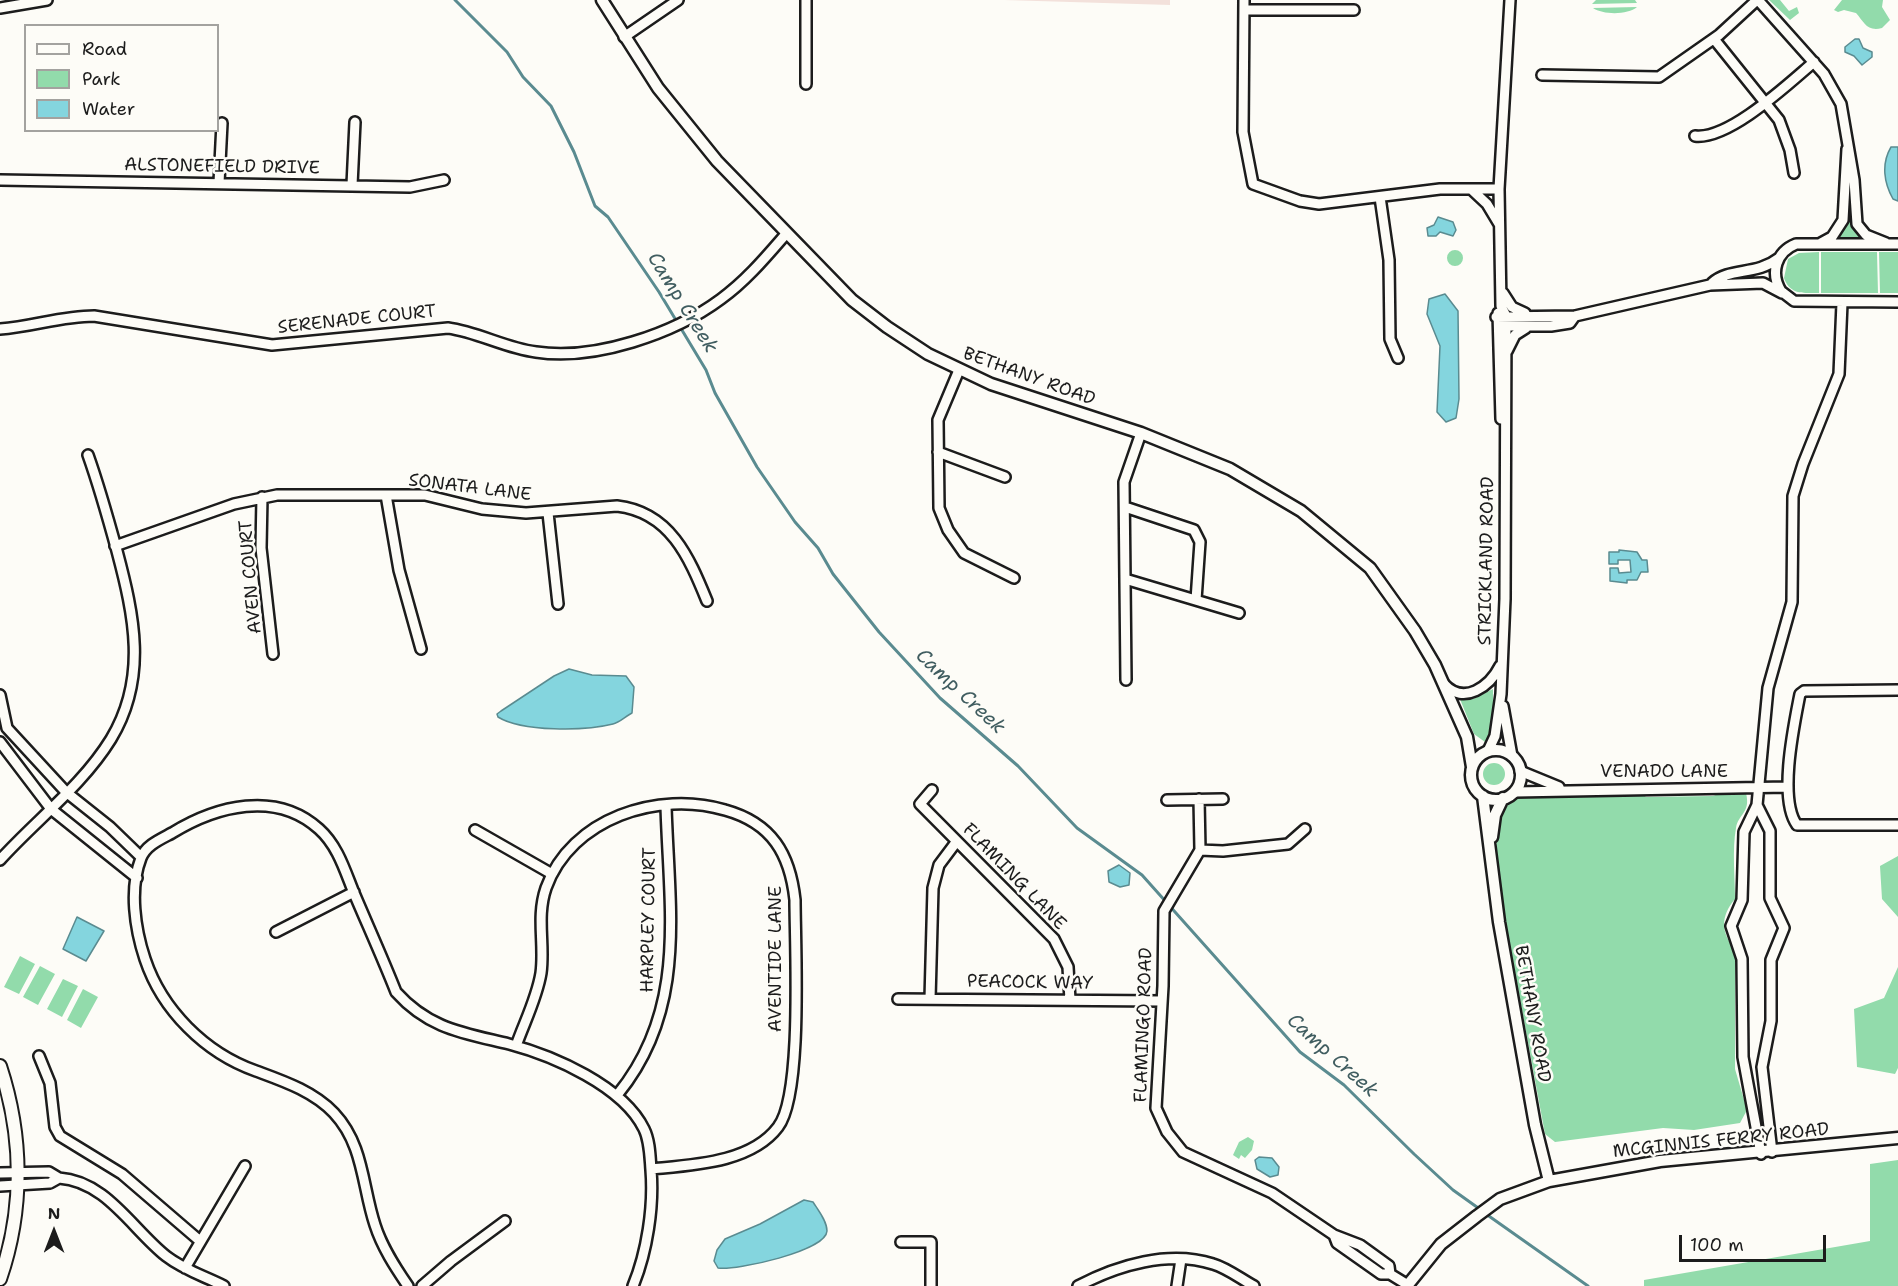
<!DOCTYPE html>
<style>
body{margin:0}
#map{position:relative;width:1898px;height:1286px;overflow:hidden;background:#fdfcf7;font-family:"Shantell Sans",sans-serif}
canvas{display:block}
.legend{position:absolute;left:24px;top:24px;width:195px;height:108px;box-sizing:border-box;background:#fdfcf7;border:2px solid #a3a29f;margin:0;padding:8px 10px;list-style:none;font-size:18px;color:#1c1c1c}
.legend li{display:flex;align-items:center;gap:12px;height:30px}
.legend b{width:30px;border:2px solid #a3a29f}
.north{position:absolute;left:24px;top:1202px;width:60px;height:60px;-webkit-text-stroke:4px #fdfcf7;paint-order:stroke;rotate:0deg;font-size:16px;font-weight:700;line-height:24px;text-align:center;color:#1c1c1c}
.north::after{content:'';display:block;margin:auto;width:21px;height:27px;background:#1c1c1c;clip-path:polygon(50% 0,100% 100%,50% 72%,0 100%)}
.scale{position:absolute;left:1679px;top:1235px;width:147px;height:27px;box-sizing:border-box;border:3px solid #1c1c1c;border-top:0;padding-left:8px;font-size:18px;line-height:21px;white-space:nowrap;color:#1c1c1c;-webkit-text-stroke:4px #fdfcf7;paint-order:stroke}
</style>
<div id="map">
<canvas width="1898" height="1286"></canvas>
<ul class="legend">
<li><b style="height:8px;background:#fdfcf7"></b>Road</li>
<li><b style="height:16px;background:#92dbab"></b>Park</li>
<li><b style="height:16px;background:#84d5de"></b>Water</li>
</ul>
<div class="north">N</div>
<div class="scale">100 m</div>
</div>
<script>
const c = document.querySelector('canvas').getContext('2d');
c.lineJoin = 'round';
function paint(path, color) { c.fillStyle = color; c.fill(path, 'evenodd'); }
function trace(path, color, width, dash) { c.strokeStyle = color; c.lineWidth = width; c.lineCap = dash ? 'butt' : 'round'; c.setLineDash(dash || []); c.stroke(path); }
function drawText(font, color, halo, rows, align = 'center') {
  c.font = font + ' "Shantell Sans",sans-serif'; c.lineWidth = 5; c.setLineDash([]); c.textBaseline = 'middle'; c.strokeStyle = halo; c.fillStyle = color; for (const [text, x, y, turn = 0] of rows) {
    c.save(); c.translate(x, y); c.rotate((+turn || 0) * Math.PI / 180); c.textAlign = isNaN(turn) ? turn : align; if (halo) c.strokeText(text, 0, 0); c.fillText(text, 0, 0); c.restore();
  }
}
const built = new Path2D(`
 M 1004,0 L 1170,0 L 1170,5 Z`);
const green = new Path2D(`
 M 1596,0 L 1635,0 L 1637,3 L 1592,4 Z
 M 1769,0 L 1780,0 L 1789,11 L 1797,7 L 1799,13 L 1790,20 Z
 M 1842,0 L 1883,0 L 1882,7 L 1890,20 L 1882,28 C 1867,32 1864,22 1856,13 L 1844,10 L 1838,12 L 1834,10 Z
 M 1637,7 C 1628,15 1603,15 1593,8 Z
 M 1847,216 L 1852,216 L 1861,240 L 1837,239 L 1844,228 Z
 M1447 258a8 8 0 1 1 16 0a8 8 0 1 1-16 0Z
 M 1819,252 L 1819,293 C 1803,293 1790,295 1784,278 L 1788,259 L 1799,253 Z
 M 1821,252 L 1877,252 L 1878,293 L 1821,293 Z
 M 1879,252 L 1898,252 L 1898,293 L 1880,293 Z
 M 1493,689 L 1493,722 L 1489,739 L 1485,742 L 1474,734 L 1460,699 L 1473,699 Z
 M1483 774a11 11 0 1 1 22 0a11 11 0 1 1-22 0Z
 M 1724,792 L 1746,793 C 1751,813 1738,814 1736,828 C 1732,850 1735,876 1735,899 C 1720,917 1721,932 1735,950 L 1735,1069 L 1747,1110 L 1740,1123 L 1694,1130 L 1663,1128 L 1555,1142 L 1545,1134 L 1502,902 C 1498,878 1489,823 1508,803 C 1521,789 1617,793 1641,793 L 1646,797 L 1713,796 Z
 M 1898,856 L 1898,917 L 1882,899 L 1880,866 Z
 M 20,956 L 35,964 L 19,994 L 4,987 Z
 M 40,966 L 55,974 L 38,1005 L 23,997 Z
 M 1898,967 L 1898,1068 L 1895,1074 L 1857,1067 L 1854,1009 L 1884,998 Z
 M 63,979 L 78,986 L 62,1017 L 47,1009 Z
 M 83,989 L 98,997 L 81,1028 L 67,1020 Z
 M 1248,1137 L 1254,1141 L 1252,1150 L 1245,1158 L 1241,1155 L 1239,1159 L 1233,1155 L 1239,1142 Z
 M 1898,1160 L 1898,1286 L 1644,1286 L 1644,1280 L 1870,1241 L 1870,1164 Z`);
const water = new Path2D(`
 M 1855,39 L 1859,39 L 1863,48 L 1872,52 L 1872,57 L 1862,65 L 1854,56 L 1845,52 L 1845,47 Z
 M 1891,147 L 1898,147 L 1898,201 L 1893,199 C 1884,183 1881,164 1891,147 Z
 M 1438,217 L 1453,222 L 1456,230 L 1453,236 L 1440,232 L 1436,236 L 1428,236 L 1427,228 L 1434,225 Z
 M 1445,294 L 1458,311 L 1459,399 L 1456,418 L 1446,422 L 1437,412 L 1440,346 L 1427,314 L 1429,299 Z
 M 1619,550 L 1637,552 L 1642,560 L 1647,560 L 1648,572 L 1641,572 L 1637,580 L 1627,580 L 1627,583 L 1610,581 L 1610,568 L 1618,568 L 1619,573 L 1631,572 L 1630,560 L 1618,560 L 1618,564 L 1609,564 L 1609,552 L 1619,552 Z
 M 569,669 L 592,675 L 626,676 L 634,687 L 632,713 C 626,716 619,723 613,724 C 585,731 522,732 498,717 L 497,714 L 501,711 L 554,676 Z
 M 1119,865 L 1130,873 L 1129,885 L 1120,887 L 1109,882 L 1108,871 Z
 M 77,917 L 104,931 L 86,961 L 63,949 Z
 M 1259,1157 L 1272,1158 L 1279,1167 L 1278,1175 L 1270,1177 L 1257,1169 L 1255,1160 Z
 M 804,1200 L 813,1202 C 818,1210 827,1221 827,1231 C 826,1251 736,1271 718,1268 L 714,1261 L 717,1250 L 725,1239 L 760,1224 Z`);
const stream = new Path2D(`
 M 455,0 L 507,52 L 523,77 L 551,106 L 574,152 L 595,206 L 608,217 L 659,292 L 706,370 L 715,393 L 757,467 L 795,522 L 818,548 L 833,574 L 879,632 L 940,698 L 1018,766 L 1077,828 L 1142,875 L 1300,1052 L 1344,1085 L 1414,1154 L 1453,1190 L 1481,1210
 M 1486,1214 L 1588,1286`);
const minor = new Path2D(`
 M 806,0 L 806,84
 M 1244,0 L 1243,132 L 1253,184 L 1300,201 L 1319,204 L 1440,189 L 1499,189
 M 1758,0 L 1824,74 L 1841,104 L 1854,180 L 1857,224 L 1866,235 L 1886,243
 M 0,8 L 47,0
 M 1244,10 L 1354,10
 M 624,37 L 678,0
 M 1714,39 L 1779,120 L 1790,150 L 1794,173
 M 1542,75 L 1659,77 L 1719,35 L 1757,0
 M 1695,136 C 1729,140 1788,84 1814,62
 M 0,180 L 410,187 L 444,180
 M 219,183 L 222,123
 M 352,185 L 355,122
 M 1471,189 L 1487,204 L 1499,224
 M 1380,197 L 1389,260 L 1390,339 L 1398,358
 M 1821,243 L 1832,237 L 1843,220 L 1847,149
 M 1898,244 L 1796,244 C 1776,252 1770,273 1781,291 L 1794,301 L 1898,302
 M 1712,283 C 1730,267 1756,276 1779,258
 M 1503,293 L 1512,307 L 1525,313
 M 1498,313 L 1501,419
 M 1496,317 L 1575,316 L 1710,285 L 1763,283 L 1782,293
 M 1500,326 L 1551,326 L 1570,323 L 1575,316
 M 0,329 C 32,327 61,316 94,316 L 272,345 L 448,328 C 478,332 505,348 536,352 C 594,361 674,334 721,299 C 746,281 766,257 786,234
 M 1507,351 L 1515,335 L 1526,328
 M 959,370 L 938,420 L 939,508 L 948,530 L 964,553 L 1014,578
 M 938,452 L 1005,477
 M 386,495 L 399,570 L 421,649
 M 262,497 L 261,548 L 273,654
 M 1125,507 L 1194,530 L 1200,542 L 1196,600
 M 548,513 L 558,604
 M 115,546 L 234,504 L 277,495 L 425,495 L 482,509 L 526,513 L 617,506 C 670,512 689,557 707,601
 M 1125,579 L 1239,613
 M 1126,680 L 1124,482 L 1141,433
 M 1444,684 C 1464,706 1490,686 1500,666
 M 1898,690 L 1804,691 L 1800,694 C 1794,725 1778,799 1797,825 L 1898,825
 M 0,695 L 7,728 L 66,792 L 110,827 L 141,857
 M 1503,706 L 1512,756
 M 0,742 L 51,809 L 137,878
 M 1488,751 L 1495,736 L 1501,694 L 1505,599 L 1506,316 L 1501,306 L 1499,189 L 1510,0
 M 1520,771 L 1559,787
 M 932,790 L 920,804 L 1054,939 L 1068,967 L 1070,1000
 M 1515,792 L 1787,787
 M 1199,799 L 1200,850 L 1164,911 L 1163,986 L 1156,1108 L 1167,1132 L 1183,1152 L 1272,1193 L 1334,1235 L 1360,1245 L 1389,1266 L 1390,1274 L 1408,1285
 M 1167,800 L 1223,799
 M 1757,805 L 1770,831 L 1770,898 L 1784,928 L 1771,960 L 1771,1021 L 1762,1067 L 1772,1152
 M 475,830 L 552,874
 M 1200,850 L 1223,851 L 1288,844 L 1305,829
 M 0,860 C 36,820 82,786 111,739 C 148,678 134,615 117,551 C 108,518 99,486 88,455
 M 276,932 L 354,892
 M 898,999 L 1162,1001
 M 930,999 L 933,888 L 939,865 L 957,841
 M 516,1046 C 524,1023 537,998 541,973 C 545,944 536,917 546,888 C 571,818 659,790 725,810 C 772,823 790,854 795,900 C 795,945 803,1095 778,1127 C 751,1163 692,1165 651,1169
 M 39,1056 L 50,1083 L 55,1127 L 60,1136 L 122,1174 L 200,1241
 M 618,1094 C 688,1008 669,910 666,806
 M 1761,1154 L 1743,1057 L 1742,959 L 1731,926 L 1742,900 L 1744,832 L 1757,805 L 1768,688 L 1792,602 L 1793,496 L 1803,464 L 1839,374 L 1842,303
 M 0,1173 L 49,1172 L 59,1178 L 50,1183 L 0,1186
 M 59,1178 C 106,1181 132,1229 166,1256 C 184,1270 204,1276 224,1286
 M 1334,1235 L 1337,1243 L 1381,1274 L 1390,1274
 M 901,1242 L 931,1242 L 931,1286
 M 185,1268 L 245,1166
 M 408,1286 C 395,1267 382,1247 375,1225 C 362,1186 364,1145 334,1113 C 313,1091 283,1081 256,1071 C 205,1053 162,1010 145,959 C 135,929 129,889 141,858 C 146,845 161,839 172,833 C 216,806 276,790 319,829 C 338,846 345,871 354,893 C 368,926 383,959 396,992 C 429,1029 464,1033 509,1044 C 554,1056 623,1086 644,1129 C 650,1141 650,1157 651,1170 C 654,1207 647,1252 633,1286
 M 422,1286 L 451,1261 L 505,1221
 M 1078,1286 C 1118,1265 1169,1250 1213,1264 C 1227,1268 1241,1279 1254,1286
 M 1177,1286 L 1181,1259`);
const tertiary = new Path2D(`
 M 602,0 L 658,88 L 717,161 L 852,300 L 887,327 L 928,354 L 991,384 L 1141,433 L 1230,469 L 1301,511 L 1370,568 L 1415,631 L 1435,665 L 1467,737 L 1472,767
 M1471 775a25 25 0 1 1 50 0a25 25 0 1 1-50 0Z
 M 1483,796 L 1499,922 L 1535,1125 L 1549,1181
 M 1492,837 L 1495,815 L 1503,798
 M 1407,1286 L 1441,1244 L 1477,1216 L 1500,1199 L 1549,1181 L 1660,1161 L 1898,1138`);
const secondary = new Path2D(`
 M 0,1066 C 23,1136 24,1209 0,1279`);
const streetNames = [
 ["ALSTONEFIELD DRIVE",222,167,1],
 ["SERENADE COURT",357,320,-6],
 ["BETHANY ROAD",1029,377,20],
 ["SONATA LANE",470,488,7],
 ["STRICKLAND ROAD",1487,561,-89],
 ["AVEN COURT",251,577,-95],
 ["VENADO LANE",1664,772],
 ["FLAMING LANE",1014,877,46],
 ["HARPLEY COURT",649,920,-89],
 ["AVENTIDE LANE",776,959,-90],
 ["PEACOCK WAY",1030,983,1],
 ["BETHANY ROAD",1532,1014,80],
 ["FLAMINGO ROAD",1144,1025,-88],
 ["MCGINNIS FERRY ROAD",1721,1141,-6]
];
const waterNames = [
 ["Camp Creek",682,303,58],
 ["Camp Creek",960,692,43],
 ["Camp Creek",1332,1056,42]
];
paint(built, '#f3e1db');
paint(green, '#92dbab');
paint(water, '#84d5de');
trace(water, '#5a8b90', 1.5);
trace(stream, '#5a8b90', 3);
trace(minor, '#1c1c1c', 14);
trace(tertiary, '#1c1c1c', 15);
trace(secondary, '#1c1c1c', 16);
trace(minor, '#fdfcf7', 9);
trace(tertiary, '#fdfcf7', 10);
trace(secondary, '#fdfcf7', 12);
drawText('18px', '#1c1c1c', '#fdfcf7', streetNames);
drawText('italic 20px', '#405d60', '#fdfcf7', waterNames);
</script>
